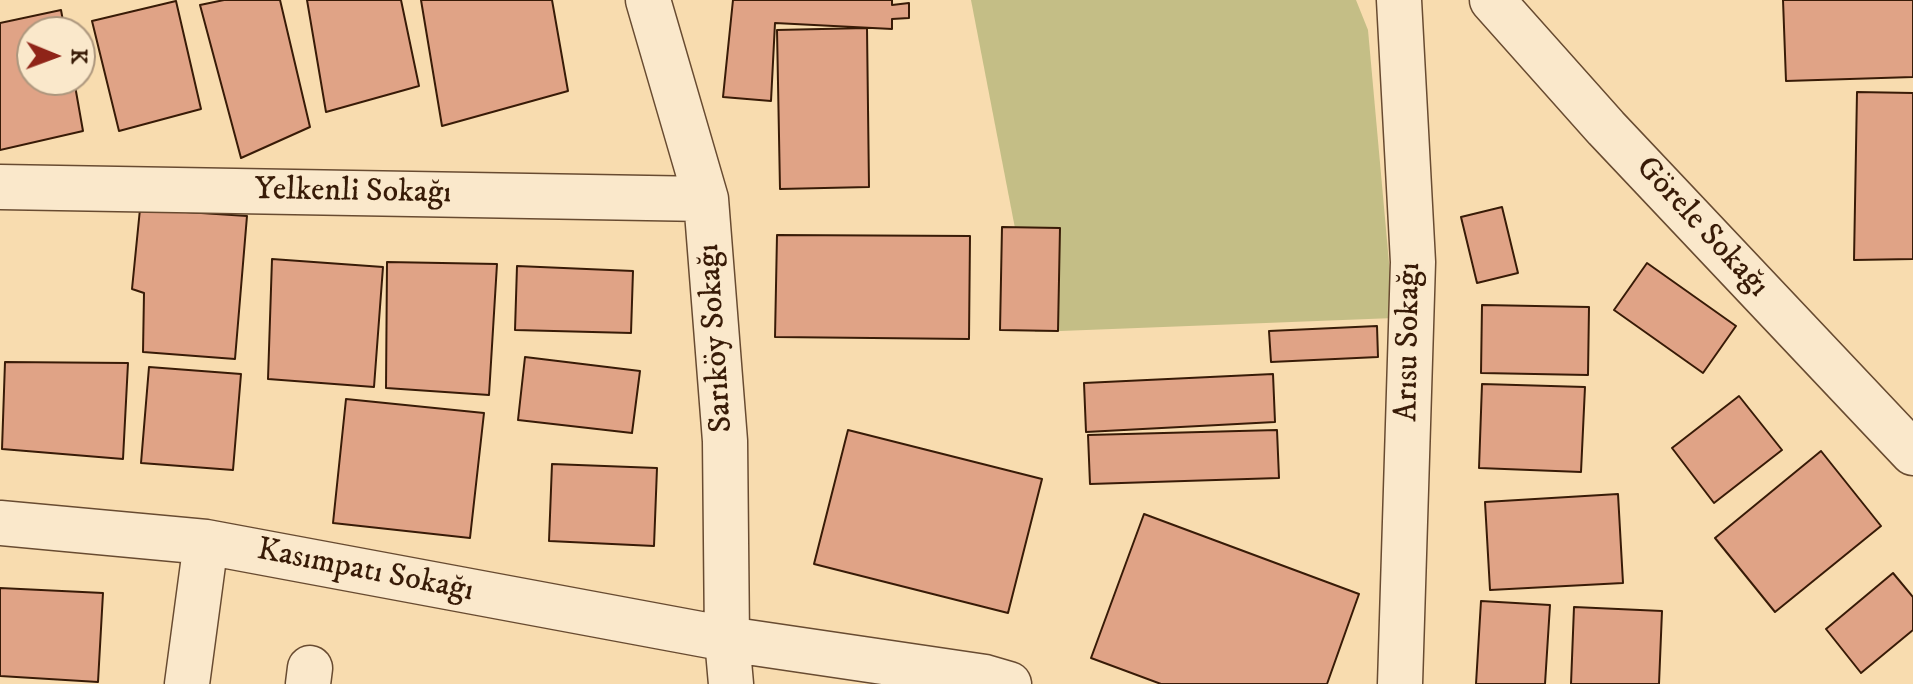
<!DOCTYPE html>
<meta charset="utf-8">
<style>
body{margin:0}
#map{position:relative;width:1913px;height:684px;overflow:hidden;background:#f8dcaf;font-family:"IM FELL DW Pica",serif}
canvas{display:block}
.north{position:absolute;left:16px;top:16px;width:80px;height:80px;box-sizing:border-box;background:#fae8cb;border:2px solid #ac967d;border-radius:50%;rotate:91deg;font-size:22px;font-weight:700;line-height:32px;text-align:center;color:#381b07}
.north::after{content:'';display:block;margin:auto;width:28px;height:36px;background:#8f2418;clip-path:polygon(50% 0,100% 100%,50% 72%,0 100%)}
</style>
<div id="map">
<canvas width="1913" height="684"></canvas>
<div class="north">K</div>
</div>
<script>
const c = document.querySelector('canvas').getContext('2d');
c.lineJoin = 'round';
function paint(path, color) { c.fillStyle = color; c.fill(path, 'evenodd'); }
function trace(path, color, width, dash) { c.strokeStyle = color; c.lineWidth = width; c.lineCap = dash ? 'butt' : 'round'; c.setLineDash(dash || []); c.stroke(path); }
function drawText(font, color, halo, rows, align = 'center') {
  c.font = font + ' "IM FELL DW Pica",serif'; c.lineWidth = 7; c.setLineDash([]); c.textBaseline = 'middle'; c.strokeStyle = halo; c.fillStyle = color; for (const [text, x, y, turn = 0] of rows) {
    c.save(); c.translate(x, y); c.rotate((+turn || 0) * Math.PI / 180); c.textAlign = isNaN(turn) ? turn : align; if (halo) c.strokeText(text, 0, 0); c.fillText(text, 0, 0); c.restore();
  }
}
const green = new Path2D(`
 M 971,0 L 1356,0 L 1368,30 L 1394,318 L 1035,332 Z`);
const building = new Path2D(`
 M 224,0 L 280,0 L 310,127 L 241,158 L 200,5 Z
 M 307,0 L 401,0 L 419,86 L 326,112 Z
 M 421,0 L 552,0 L 568,91 L 442,126 Z
 M 733,0 L 892,0 L 892,5 L 909,3 L 909,18 L 892,19 L 892,29 L 775,23 L 771,101 L 723,97 Z
 M 1783,0 L 1913,0 L 1913,77 L 1786,81 Z
 M 176,1 L 201,109 L 119,131 L 92,21 Z
 M 61,10 L 65,32 L 32,32 L 32,80 L 74,80 L 83,131 L 0,150 L 0,23 Z
 M 867,28 L 869,187 L 780,189 L 777,30 Z
 M 1857,92 L 1913,93 L 1913,259 L 1854,260 Z
 M 1502,207 L 1518,273 L 1477,283 L 1461,217 Z
 M 140,209 L 247,216 L 235,359 L 143,352 L 144,293 L 132,289 Z
 M 1002,227 L 1060,228 L 1058,331 L 1000,330 Z
 M 777,235 L 970,236 L 969,339 L 775,337 Z
 M 272,259 L 383,267 L 374,387 L 268,379 Z
 M 387,262 L 497,264 L 489,395 L 386,388 Z
 M 1647,263 L 1736,326 L 1703,373 L 1614,310 Z
 M 517,266 L 633,271 L 631,333 L 515,330 Z
 M 1482,305 L 1589,307 L 1588,375 L 1481,373 Z
 M 1377,326 L 1378,357 L 1271,362 L 1269,331 Z
 M 525,357 L 640,371 L 632,433 L 518,420 Z
 M 5,362 L 128,363 L 123,459 L 2,449 Z
 M 149,367 L 241,374 L 233,470 L 141,463 Z
 M 1273,374 L 1275,422 L 1086,432 L 1084,383 Z
 M 1482,384 L 1585,387 L 1581,472 L 1479,468 Z
 M 1739,396 L 1782,450 L 1714,503 L 1672,448 Z
 M 346,399 L 484,413 L 470,538 L 333,523 Z
 M 848,430 L 1042,479 L 1008,613 L 814,564 Z
 M 1277,430 L 1279,478 L 1090,484 L 1088,435 Z
 M 1821,451 L 1881,526 L 1775,612 L 1715,538 Z
 M 552,464 L 657,468 L 654,546 L 549,541 Z
 M 1618,494 L 1623,583 L 1490,590 L 1485,502 Z
 M 1144,514 L 1359,594 L 1327,684 L 1161,684 L 1091,658 Z
 M 1893,573 L 1913,597 L 1913,630 L 1861,673 L 1826,629 Z
 M 0,588 L 103,593 L 98,682 L 0,676 Z
 M 1481,601 L 1550,605 L 1545,684 L 1476,684 Z
 M 1574,607 L 1662,611 L 1659,684 L 1571,684 Z`);
const minor = new Path2D(`
 M 648,0 L 706,199 L 725,441 L 727,639 L 731,684
 M 1399,0 L 1413,262 L 1400,684
 M 1492,0 L 1606,128 L 1913,453
 M 0,187 L 706,199
 M 0,523 L 206,542 L 727,639 L 985,677 L 1009,684
 M 187,684 L 206,542
 M 308,684 L 310,668`);
const streetNames = [
 ["Yelkenli Sokağı",353,193,1],
 ["Görele Sokağı",1701,228,47],
 ["Sarıköy Sokağı",717,338,-94],
 ["Arısu Sokağı",1410,342,-89],
 ["Kasımpatı Sokağı",365,572,11]
];
paint(green, '#c4be86');
paint(building, '#e0a386');
trace(building, '#381b07', 2);
trace(minor, '#684b31', 47);
trace(minor, '#fae8cb', 44);
drawText('32px', '#381b07', '#fae8cb', streetNames);
</script>
